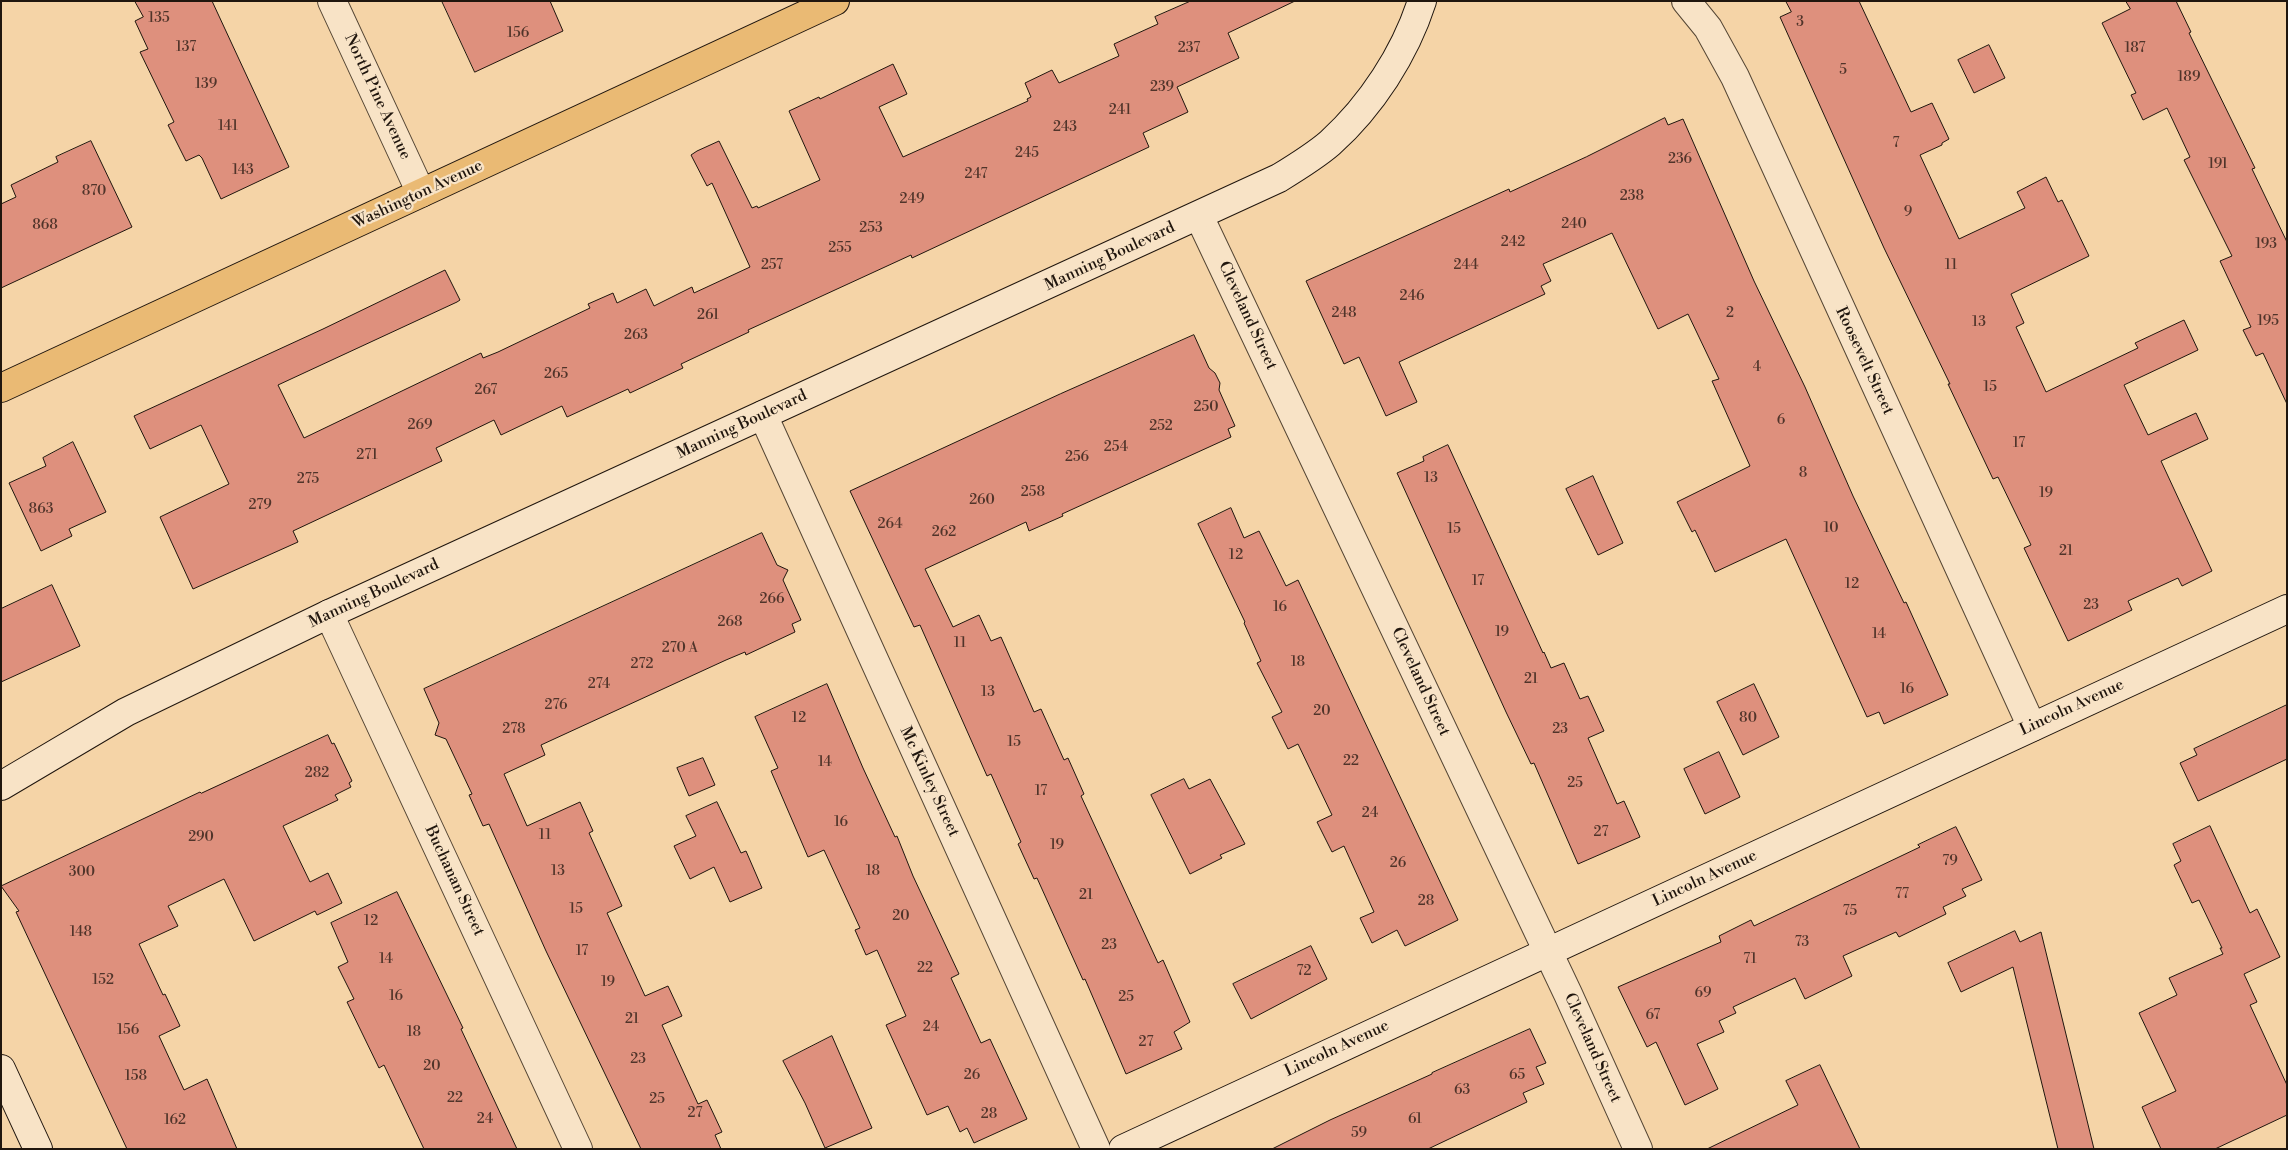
<!DOCTYPE html>
<style>
body{margin:0}
#map{position:relative;width:2288px;height:1150px;overflow:hidden;background:#f5d4a7;font-family:"Libre Bodoni",serif}
canvas{display:block}
.frame{position:absolute;inset:0;border:2px solid #20160e;pointer-events:none}
</style>
<div id="map">
<canvas width="2288" height="1150"></canvas>
<div class="frame"></div>
</div>
<script>
const c = document.querySelector('canvas').getContext('2d');
c.lineJoin = 'round';
function paint(path, color) { c.fillStyle = color; c.fill(path, 'evenodd'); }
function trace(path, color, width, dash) { c.strokeStyle = color; c.lineWidth = width; c.lineCap = dash ? 'butt' : 'round'; c.setLineDash(dash || []); c.stroke(path); }
function drawText(font, color, halo, rows, align = 'center') {
  c.font = font + ' "Libre Bodoni",serif'; c.lineWidth = 4.5; c.setLineDash([]); c.textBaseline = 'middle'; c.strokeStyle = halo; c.fillStyle = color; for (const [text, x, y, turn = 0] of rows) {
    c.save(); c.translate(x, y); c.rotate((+turn || 0) * Math.PI / 180); c.textAlign = isNaN(turn) ? turn : align; if (halo) c.strokeText(text, 0, 0); c.fillText(text, 0, 0); c.restore();
  }
}
const building = new Path2D(`
 M 135,1 L 212,1 L 289,167 L 221,199 L 202,158 L 199,155 L 186,161 L 168,125 L 174,122 L 140,52 L 148,49 L 135,21 L 143,17 Z
 M 442,1 L 550,1 L 563,31 L 475,72 Z
 M 1191,1 L 1295,1 L 1228,33 L 1239,58 L 1177,87 L 1188,112 L 1143,133 L 1149,147 L 912,258 L 911,255 L 748,330 L 749,332 L 681,364 L 683,368 L 630,393 L 628,389 L 567,417 L 562,406 L 501,435 L 494,420 L 436,448 L 442,461 L 293,531 L 298,542 L 193,589 L 160,517 L 229,484 L 201,425 L 150,449 L 134,416 L 323,329 L 445,270 L 460,300 L 457,302 L 278,385 L 304,438 L 481,353 L 483,358 L 498,352 L 590,308 L 588,304 L 613,293 L 617,303 L 646,289 L 654,306 L 692,287 L 694,293 L 750,267 L 712,183 L 707,186 L 691,155 L 697,151 L 719,141 L 752,208 L 757,206 L 758,208 L 820,180 L 789,111 L 819,97 L 820,99 L 893,64 L 907,94 L 879,107 L 903,157 L 1028,101 L 1027,99 L 1031,97 L 1025,83 L 1052,70 L 1059,83 L 1119,56 L 1114,44 L 1158,24 L 1155,17 Z
 M 1786,1 L 1859,1 L 1911,112 L 1932,103 L 1949,139 L 1942,143 L 1942,145 L 1920,155 L 1959,239 L 2025,208 L 2017,192 L 2046,177 L 2058,202 L 2062,200 L 2089,256 L 2011,294 L 2024,323 L 2016,327 L 2046,392 L 2138,348 L 2135,343 L 2184,320 L 2198,350 L 2124,385 L 2148,435 L 2196,413 L 2208,439 L 2161,461 L 2212,571 L 2182,586 L 2178,578 L 2128,601 L 2132,610 L 2068,641 L 2024,548 L 2031,545 L 1998,477 L 1993,479 L 1948,384 L 1950,384 L 1884,248 L 1780,17 L 1791,12 Z
 M 2126,1 L 2176,1 L 2191,32 L 2189,33 L 2255,168 L 2252,169 L 2287,242 L 2287,404 L 2263,353 L 2256,356 L 2243,330 L 2251,327 L 2220,261 L 2232,256 L 2184,160 L 2190,157 L 2167,108 L 2143,120 L 2131,95 L 2136,93 L 2102,23 L 2130,9 Z
 M 1989,45 L 2005,78 L 1974,93 L 1958,60 Z
 M 1665,118 L 1668,125 L 1683,119 L 1754,281 L 1805,387 L 1853,496 L 1904,603 L 1906,602 L 1948,695 L 1884,724 L 1879,712 L 1867,717 L 1786,539 L 1715,572 L 1695,530 L 1692,532 L 1677,502 L 1750,466 L 1712,381 L 1719,379 L 1688,314 L 1658,329 L 1612,233 L 1543,264 L 1551,281 L 1541,286 L 1545,294 L 1399,362 L 1417,402 L 1386,416 L 1359,357 L 1344,364 L 1306,281 L 1509,189 L 1510,192 L 1586,157 Z
 M 91,141 L 132,227 L 1,288 L 1,204 L 16,197 L 11,185 L 58,162 L 56,157 Z
 M 1194,335 L 1209,368 L 1215,373 L 1220,383 L 1219,390 L 1235,426 L 1228,429 L 1231,437 L 1062,514 L 1063,516 L 1029,531 L 1026,522 L 925,569 L 953,627 L 979,615 L 991,641 L 1001,637 L 1034,712 L 1041,709 L 1064,760 L 1068,758 L 1084,794 L 1081,796 L 1158,963 L 1163,960 L 1190,1022 L 1174,1032 L 1182,1049 L 1126,1074 L 1085,979 L 1083,980 L 1037,878 L 1034,879 L 1018,844 L 1021,842 L 991,774 L 987,776 L 920,625 L 914,627 L 850,491 L 1060,394 Z
 M 73,442 L 106,512 L 69,529 L 72,536 L 41,551 L 9,483 L 46,466 L 43,458 Z
 M 1448,445 L 1543,653 L 1544,652 L 1551,668 L 1564,663 L 1580,699 L 1588,696 L 1604,731 L 1588,738 L 1617,804 L 1624,801 L 1640,837 L 1578,864 L 1534,763 L 1531,764 L 1506,712 L 1397,473 L 1424,461 L 1423,457 Z
 M 1593,476 L 1623,543 L 1598,555 L 1566,489 Z
 M 1231,508 L 1244,538 L 1259,531 L 1286,586 L 1298,580 L 1458,920 L 1405,946 L 1397,930 L 1372,943 L 1360,918 L 1374,912 L 1344,846 L 1332,852 L 1317,822 L 1332,815 L 1298,744 L 1288,749 L 1272,717 L 1282,712 L 1257,663 L 1261,661 L 1244,623 L 1245,622 L 1198,524 Z
 M 762,533 L 777,565 L 788,570 L 783,580 L 801,620 L 792,624 L 795,632 L 746,655 L 745,652 L 726,660 L 541,745 L 545,755 L 504,774 L 527,826 L 580,802 L 593,831 L 589,833 L 622,906 L 607,913 L 645,996 L 668,986 L 682,1016 L 662,1025 L 698,1104 L 707,1100 L 722,1132 L 715,1135 L 721,1149 L 641,1149 L 546,951 L 489,824 L 483,826 L 469,795 L 472,794 L 446,739 L 435,735 L 439,723 L 424,689 Z
 M 52,585 L 80,646 L 1,682 L 1,609 Z
 M 827,684 L 863,768 L 895,837 L 897,836 L 913,876 L 959,974 L 951,978 L 981,1043 L 990,1039 L 1027,1119 L 974,1143 L 967,1128 L 960,1132 L 948,1106 L 927,1115 L 886,1025 L 906,1016 L 877,950 L 866,955 L 855,930 L 860,928 L 824,850 L 808,857 L 771,771 L 778,768 L 755,717 Z
 M 1754,684 L 1779,737 L 1743,755 L 1717,702 Z
 M 2287,705 L 2287,759 L 2198,801 L 2180,763 L 2197,755 L 2194,749 Z
 M 328,735 L 332,744 L 334,743 L 352,781 L 349,783 L 351,787 L 335,795 L 338,800 L 283,826 L 310,882 L 328,873 L 342,903 L 317,915 L 315,911 L 254,941 L 224,879 L 168,906 L 178,926 L 139,944 L 163,995 L 165,994 L 180,1026 L 159,1036 L 184,1090 L 207,1079 L 237,1149 L 127,1149 L 16,912 L 19,911 L 1,886 L 200,792 L 201,793 Z
 M 1719,752 L 1740,797 L 1705,814 L 1684,769 Z
 M 703,758 L 715,785 L 689,796 L 677,768 Z
 M 1184,779 L 1189,789 L 1210,779 L 1245,844 L 1220,855 L 1222,858 L 1190,874 L 1151,795 Z
 M 717,802 L 741,853 L 746,851 L 762,888 L 730,902 L 714,867 L 690,879 L 674,846 L 696,836 L 686,816 Z
 M 2210,826 L 2250,913 L 2257,909 L 2280,957 L 2244,974 L 2257,1002 L 2250,1005 L 2287,1085 L 2287,1115 L 2215,1149 L 2161,1149 L 2142,1107 L 2176,1091 L 2139,1013 L 2177,995 L 2169,978 L 2223,954 L 2220,948 L 2222,948 L 2199,900 L 2192,903 L 2174,865 L 2181,861 L 2173,844 Z
 M 1956,827 L 1982,880 L 1962,889 L 1966,896 L 1943,907 L 1946,914 L 1899,937 L 1896,932 L 1843,956 L 1852,976 L 1805,999 L 1795,978 L 1733,1007 L 1736,1013 L 1719,1021 L 1724,1032 L 1697,1044 L 1718,1089 L 1685,1105 L 1656,1042 L 1647,1047 L 1618,987 L 1721,942 L 1719,936 L 1751,920 L 1754,926 L 1920,847 L 1918,845 Z
 M 397,892 L 463,1028 L 461,1029 L 517,1149 L 424,1149 L 384,1065 L 379,1068 L 347,1002 L 354,999 L 338,967 L 348,962 L 331,923 Z
 M 2015,931 L 2020,942 L 2041,932 L 2094,1149 L 2058,1149 L 2013,967 L 1961,992 L 1948,963 Z
 M 1311,946 L 1327,979 L 1251,1019 L 1233,984 Z
 M 1530,1029 L 1546,1063 L 1536,1067 L 1544,1084 L 1523,1093 L 1527,1102 L 1428,1149 L 1272,1149 L 1330,1120 L 1432,1074 L 1432,1073 Z
 M 832,1036 L 872,1128 L 825,1148 L 805,1103 L 783,1061 Z
 M 1820,1065 L 1860,1149 L 1707,1149 L 1798,1105 L 1786,1081 Z`);
const street = new Path2D(`
 M 332,1 L 421,193
 M 1686,1 L 1708,28 L 1735,77 L 2032,727
 M 1199,216 L 1568,994 L 1638,1149
 M 763,415 L 1096,1149
 M 329,614 L 578,1149`);
const secondary = new Path2D(`
 M 1,786 L 126,712 L 329,614 L 1279,178 C 1297,167 1315,156 1330,143 C 1371,106 1405,54 1422,1
 M 1,1069 L 38,1149
 M 1123,1149 L 2287,609`);
const primary = new Path2D(`
 M 1,388 L 835,1`);
const numberNames = [
 ["135",159,19],
 ["3",1800,23],
 ["156",518,34],
 ["137",186,48],
 ["237",1189,49],
 ["187",2135,49],
 ["5",1843,71],
 ["189",2189,78],
 ["139",206,85],
 ["239",1162,88],
 ["241",1120,111],
 ["141",228,127],
 ["243",1065,128],
 ["7",1896,144],
 ["245",1027,154],
 ["236",1680,160],
 ["191",2218,165],
 ["143",243,171],
 ["247",976,175],
 ["870",94,192],
 ["238",1632,197],
 ["249",912,200],
 ["9",1908,213],
 ["240",1574,225],
 ["868",45,226],
 ["253",871,229],
 ["242",1513,243],
 ["193",2266,245],
 ["255",840,249],
 ["257",772,266],
 ["244",1466,266],
 ["11",1951,266],
 ["246",1412,297],
 ["248",1344,314],
 ["2",1730,314],
 ["261",708,316],
 ["195",2268,322],
 ["13",1979,323],
 ["263",636,336],
 ["4",1757,368],
 ["265",556,375],
 ["15",1990,388],
 ["267",486,391],
 ["250",1206,408],
 ["6",1781,421],
 ["269",420,426],
 ["252",1161,427],
 ["17",2019,444],
 ["254",1116,448],
 ["271",367,456],
 ["256",1077,458],
 ["8",1803,474],
 ["13",1431,479],
 ["275",308,480],
 ["258",1033,493],
 ["19",2046,494],
 ["260",982,501],
 ["279",260,506],
 ["863",41,510],
 ["264",890,525],
 ["10",1831,529],
 ["15",1454,530],
 ["262",944,533],
 ["21",2066,552],
 ["12",1236,556],
 ["17",1478,582],
 ["12",1852,585],
 ["266",772,600],
 ["23",2091,606],
 ["16",1280,608],
 ["268",730,623],
 ["19",1502,633],
 ["14",1879,635],
 ["11",960,644],
 ["270 A",680,649],
 ["18",1298,663],
 ["272",642,665],
 ["21",1531,680],
 ["274",599,685],
 ["16",1907,690],
 ["13",988,693],
 ["276",556,706],
 ["20",1322,712],
 ["12",799,719],
 ["80",1748,719],
 ["278",514,730],
 ["23",1560,730],
 ["15",1014,743],
 ["22",1351,762],
 ["14",825,763],
 ["282",317,774],
 ["25",1575,784],
 ["17",1041,792],
 ["24",1370,814],
 ["16",841,823],
 ["27",1601,833],
 ["11",545,836],
 ["290",201,838],
 ["19",1057,846],
 ["79",1950,862],
 ["26",1398,864],
 ["13",558,872],
 ["18",873,872],
 ["300",82,873],
 ["77",1902,895],
 ["21",1086,896],
 ["28",1426,902],
 ["15",576,910],
 ["75",1850,912],
 ["20",901,917],
 ["12",371,922],
 ["148",81,933],
 ["73",1802,943],
 ["23",1109,946],
 ["17",582,952],
 ["14",386,960],
 ["71",1750,960],
 ["22",925,969],
 ["72",1304,972],
 ["152",103,981],
 ["19",608,983],
 ["69",1703,994],
 ["16",396,997],
 ["25",1126,998],
 ["67",1653,1016],
 ["21",632,1020],
 ["24",931,1028],
 ["156",128,1031],
 ["18",414,1033],
 ["27",1146,1043],
 ["23",638,1060],
 ["20",432,1067],
 ["26",972,1076],
 ["65",1517,1076],
 ["158",136,1077],
 ["63",1462,1091],
 ["22",455,1099],
 ["25",657,1100],
 ["27",695,1114],
 ["28",989,1115],
 ["24",485,1120],
 ["61",1415,1120],
 ["162",175,1121],
 ["59",1359,1134]
];
const streetNames = [
 ["North Pine Avenue",377,97,65],
 ["Washington Avenue",418,195,-25],
 ["Manning Boulevard",1110,257,-25],
 ["Cleveland Street",1247,316,65],
 ["Roosevelt Street",1864,361,65],
 ["Manning Boulevard",742,425,-25],
 ["Manning Boulevard",374,594,-25],
 ["Cleveland Street",1420,682,65],
 ["Lincoln Avenue",2072,708,-25],
 ["Mc Kinley Street",929,782,65],
 ["Lincoln Avenue",1705,879,-25],
 ["Buchanan Street",454,881,65],
 ["Cleveland Street",1592,1048,66],
 ["Lincoln Avenue",1337,1049,-25]
];
paint(building, '#de907d');
trace(building, '#20160e', 1);
trace(street, '#554634', 30);
trace(secondary, '#20160e', 30);
trace(primary, '#20160e', 30);
trace(street, '#f8e3c6', 28);
trace(secondary, '#f8e3c6', 28);
trace(primary, '#eaba74', 28);
drawText('14px', '#50342a', null, numberNames);
drawText('16px', '#20160e', '#f8e3c6', streetNames);
</script>
